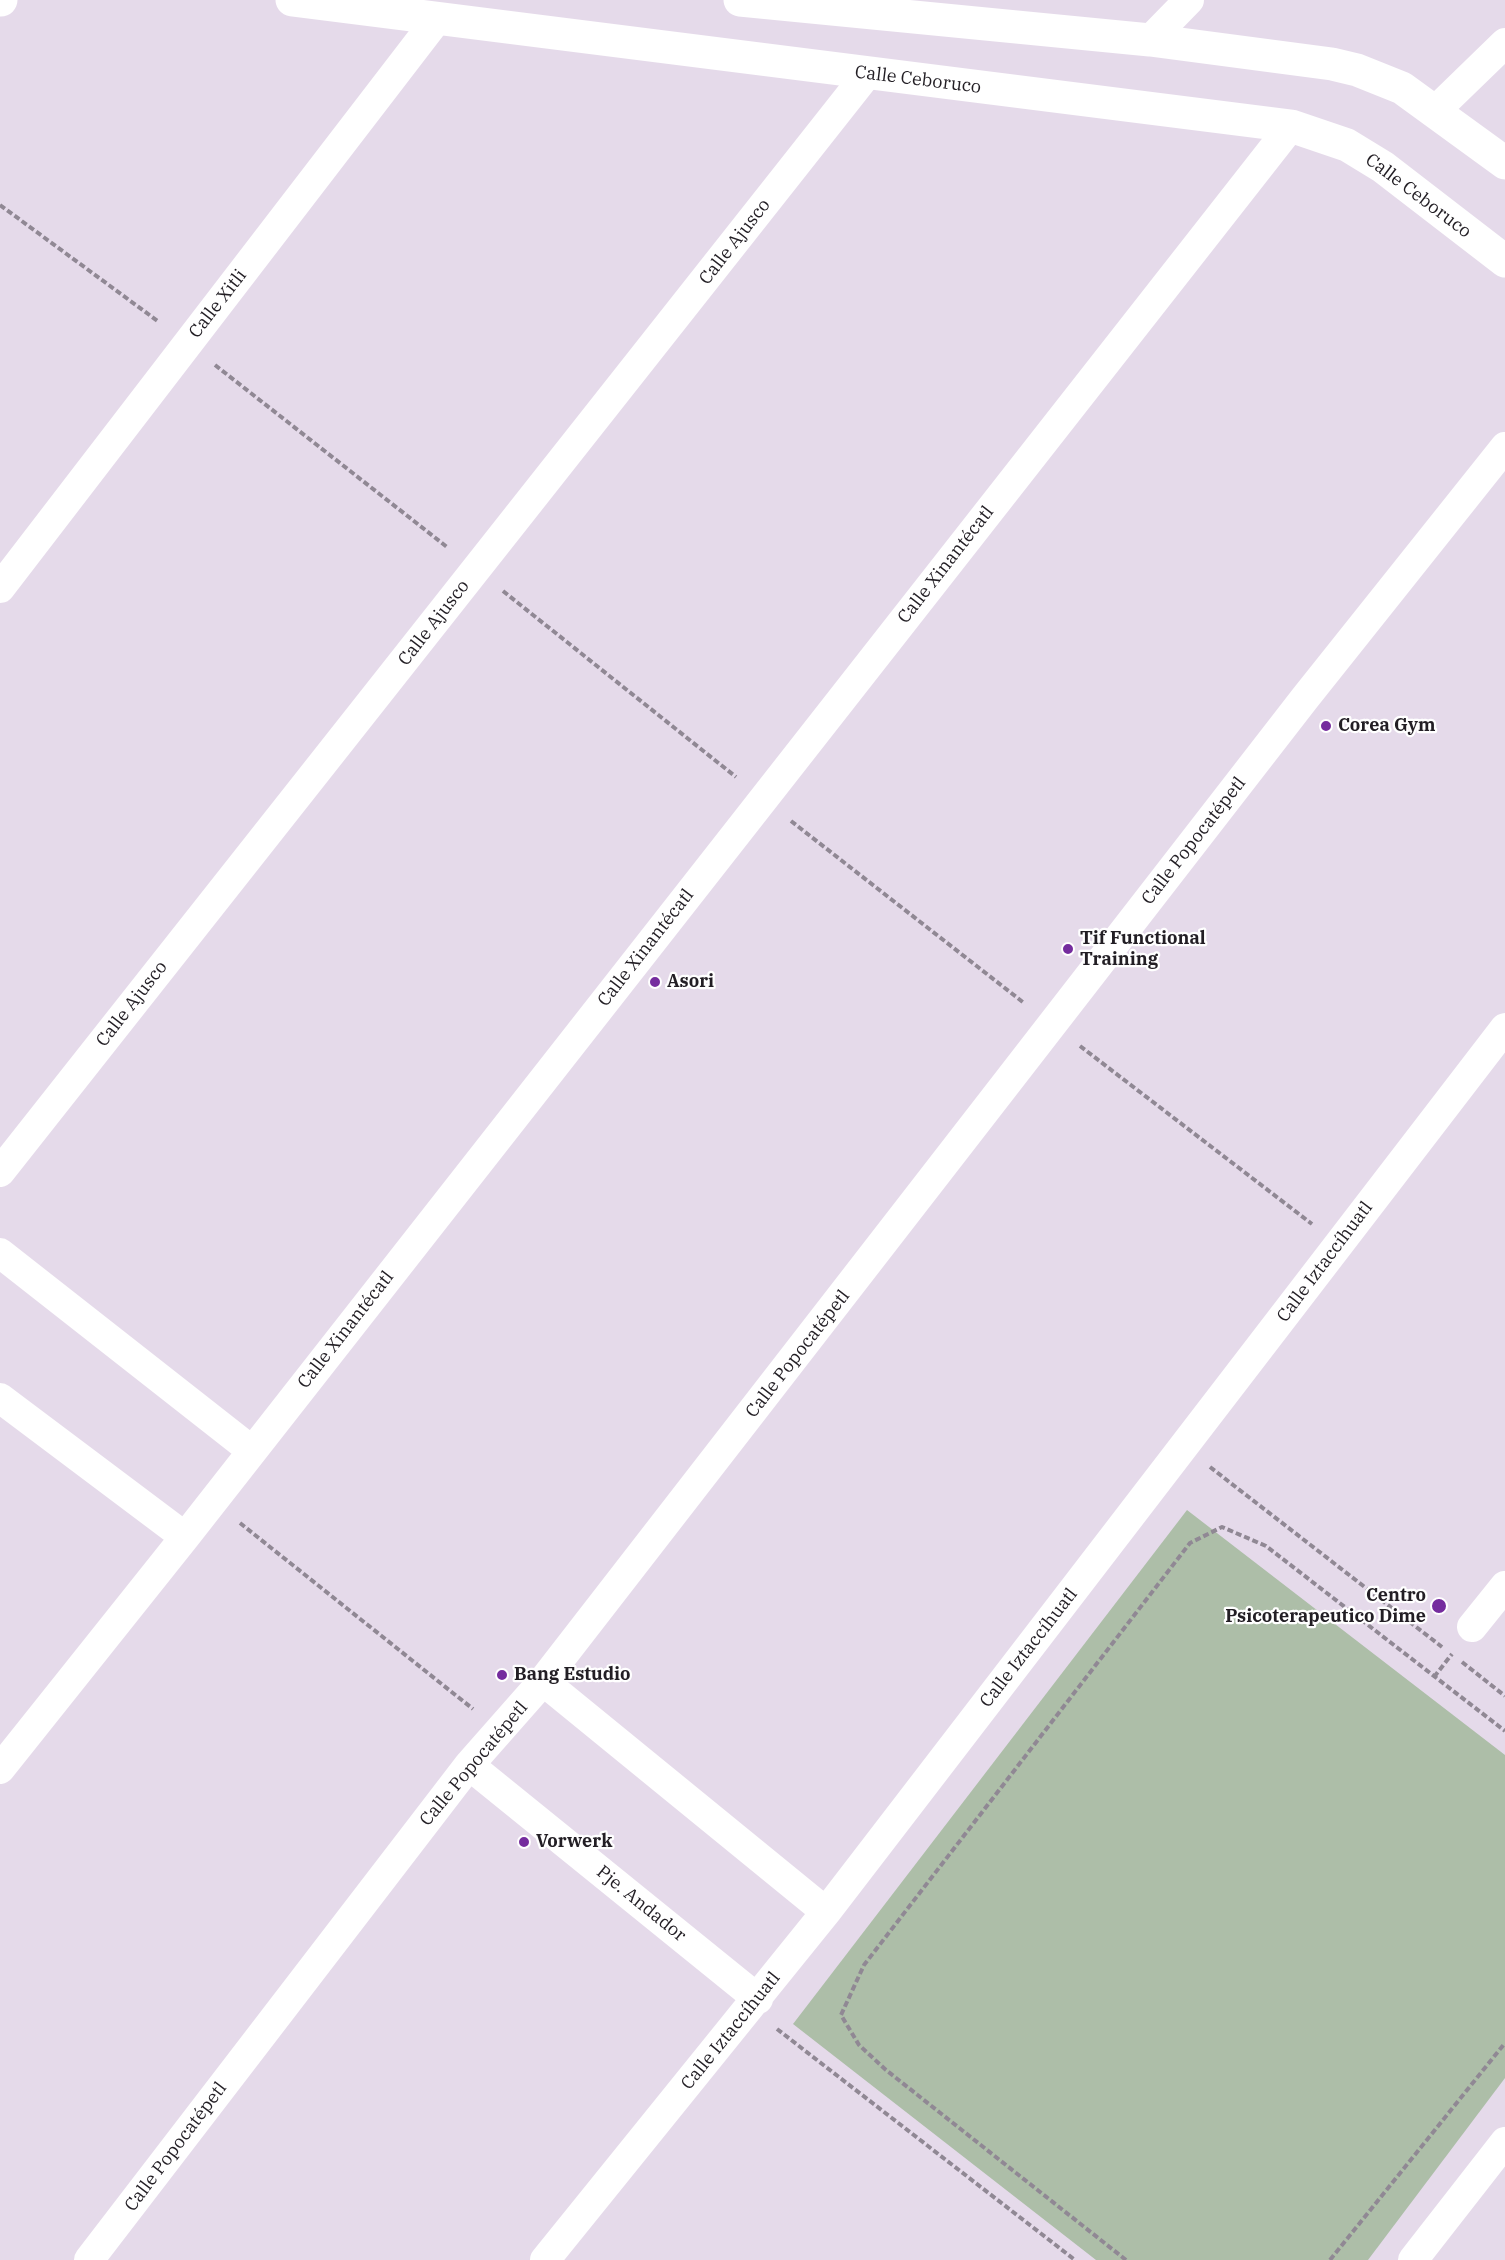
<!DOCTYPE html>
<meta charset="utf-8">
<style>
body{margin:0}
canvas{display:block;background:#e5daea}
</style>
<canvas width="1505" height="2260"></canvas>
<script>
const c = document.querySelector('canvas').getContext('2d');
c.lineJoin = 'round';
function paint(path, color) { c.fillStyle = color; c.fill(path, 'evenodd'); }
function trace(path, color, width, dash) { c.strokeStyle = color; c.lineWidth = width; c.lineCap = dash ? 'butt' : 'round'; c.setLineDash(dash || []); c.stroke(path); }
function drawText(font, color, halo, rows, align = 'center') {
  c.font = font + ' "IBM Plex Serif",serif'; c.lineWidth = 4.5; c.setLineDash([]); c.textBaseline = 'middle'; c.strokeStyle = halo; c.fillStyle = color; for (const [text, x, y, turn = 0] of rows) {
    c.save(); c.translate(x, y); c.rotate((+turn || 0) * Math.PI / 180); c.textAlign = isNaN(turn) ? turn : align; if (halo) c.strokeText(text, 0, 0); c.fillText(text, 0, 0); c.restore();
  }
}
const green = new Path2D(`
 M 1187,1510 L 1505,1755 L 1505,2078 L 1368,2260 L 1096,2260 L 793,2024 Z`);
const path = new Path2D(`
 M 0,205 L 159,322
 M 215,365 L 447,547
 M 503,591 L 736,777
 M 791,821 L 1024,1003
 M 1080,1046 L 1312,1224
 M 1210,1467 L 1442,1647
 M 240,1523 L 473,1709
 M 1462,1662 L 1505,1696
 M 1434,1677 L 1452,1654
 M 777,2029 L 1075,2260
 M 1126,2260 L 886,2070 L 859,2045 L 841,2015 L 864,1965 L 1190,1543 L 1222,1527 L 1266,1546 L 1505,1731
 M 1330,2260 L 1505,2043`);
const street = new Path2D(`
 M 1150,40 L 1189,0
 M 1435,111 L 1505,43
 M 0,588 L 437,19
 M 0,1172 L 867,74
 M 0,1253 L 251,1450
 M 0,1398 L 185,1537
 M 1472,1627 L 1505,1586
 M 543,1681 L 826,1912
 M 469,1765 L 758,1999
 M 0,1769 L 185,1537 L 1291,126
 M 89,2260 L 469,1765 L 543,1681 L 1305,698 L 1505,447
 M 545,2260 L 826,1912 L 1505,1028
 M 1413,2260 L 1505,2142`);
const secondary = new Path2D(`
 M 0,0 L 1,0
 M 292,0 L 1291,126 L 1347,145 L 1383,167 L 1505,261
 M 740,0 L 1150,40 L 1332,64 L 1357,70 L 1402,88 L 1505,163`);
const markers = [
 [1326,726,6,"#752c9e"],
 [1068,949,6,"#752c9e"],
 [655,982,6,"#752c9e"],
 [1439,1606,8,"#752c9e"],
 [502,1675,6,"#752c9e"],
 [524,1842,6,"#752c9e"]
];
const streetNames = [
 ["Calle Ceboruco",918,80,7],
 ["Calle Ceboruco",1418,196,37],
 ["Calle Ajusco",735,242,-52],
 ["Calle Xitli",218,304,-52],
 ["Calle Xinantécatl",946,565,-52],
 ["Calle Ajusco",434,623,-52],
 ["Calle Popocatépetl",1194,841,-52],
 ["Calle Xinantécatl",646,948,-52],
 ["Calle Ajusco",132,1004,-52],
 ["Calle Iztaccíhuatl",1325,1262,-53],
 ["Calle Xinantécatl",346,1330,-52],
 ["Calle Popocatépetl",798,1354,-52],
 ["Calle Iztaccíhuatl",1029,1648,-52],
 ["Calle Popocatépetl",474,1764,-50],
 ["Pje. Andador",641,1904,39],
 ["Calle Iztaccíhuatl",731,2031,-51],
 ["Calle Popocatépetl",176,2147,-53]
];
const poiNames = [
 ["Corea Gym",1338,726],
 ["Tif Functional",1080,939],
 ["Training",1080,960],
 ["Asori",667,982],
 ["Centro",1426,1596,"right"],
 ["Psicoterapeutico Dime",1426,1617,"right"],
 ["Bang Estudio",514,1675],
 ["Vorwerk",536,1842]
];
paint(green, '#adbea8');
trace(path, '#908894', 4, [6, 3]);
trace(street, '#fff', 30);
trace(secondary, '#fff', 33);
for (const [x, y, r, color] of markers) { const dot = new Path2D(); dot.arc(x, y, r, 0, 2 * Math.PI); c.fillStyle = color; c.fill(dot); trace(dot, '#fff', 2); }
drawText('18px', '#221e24', '#fff', streetNames);
drawText('bold 18px', '#221e24', '#fff', poiNames, 'left');
</script>
